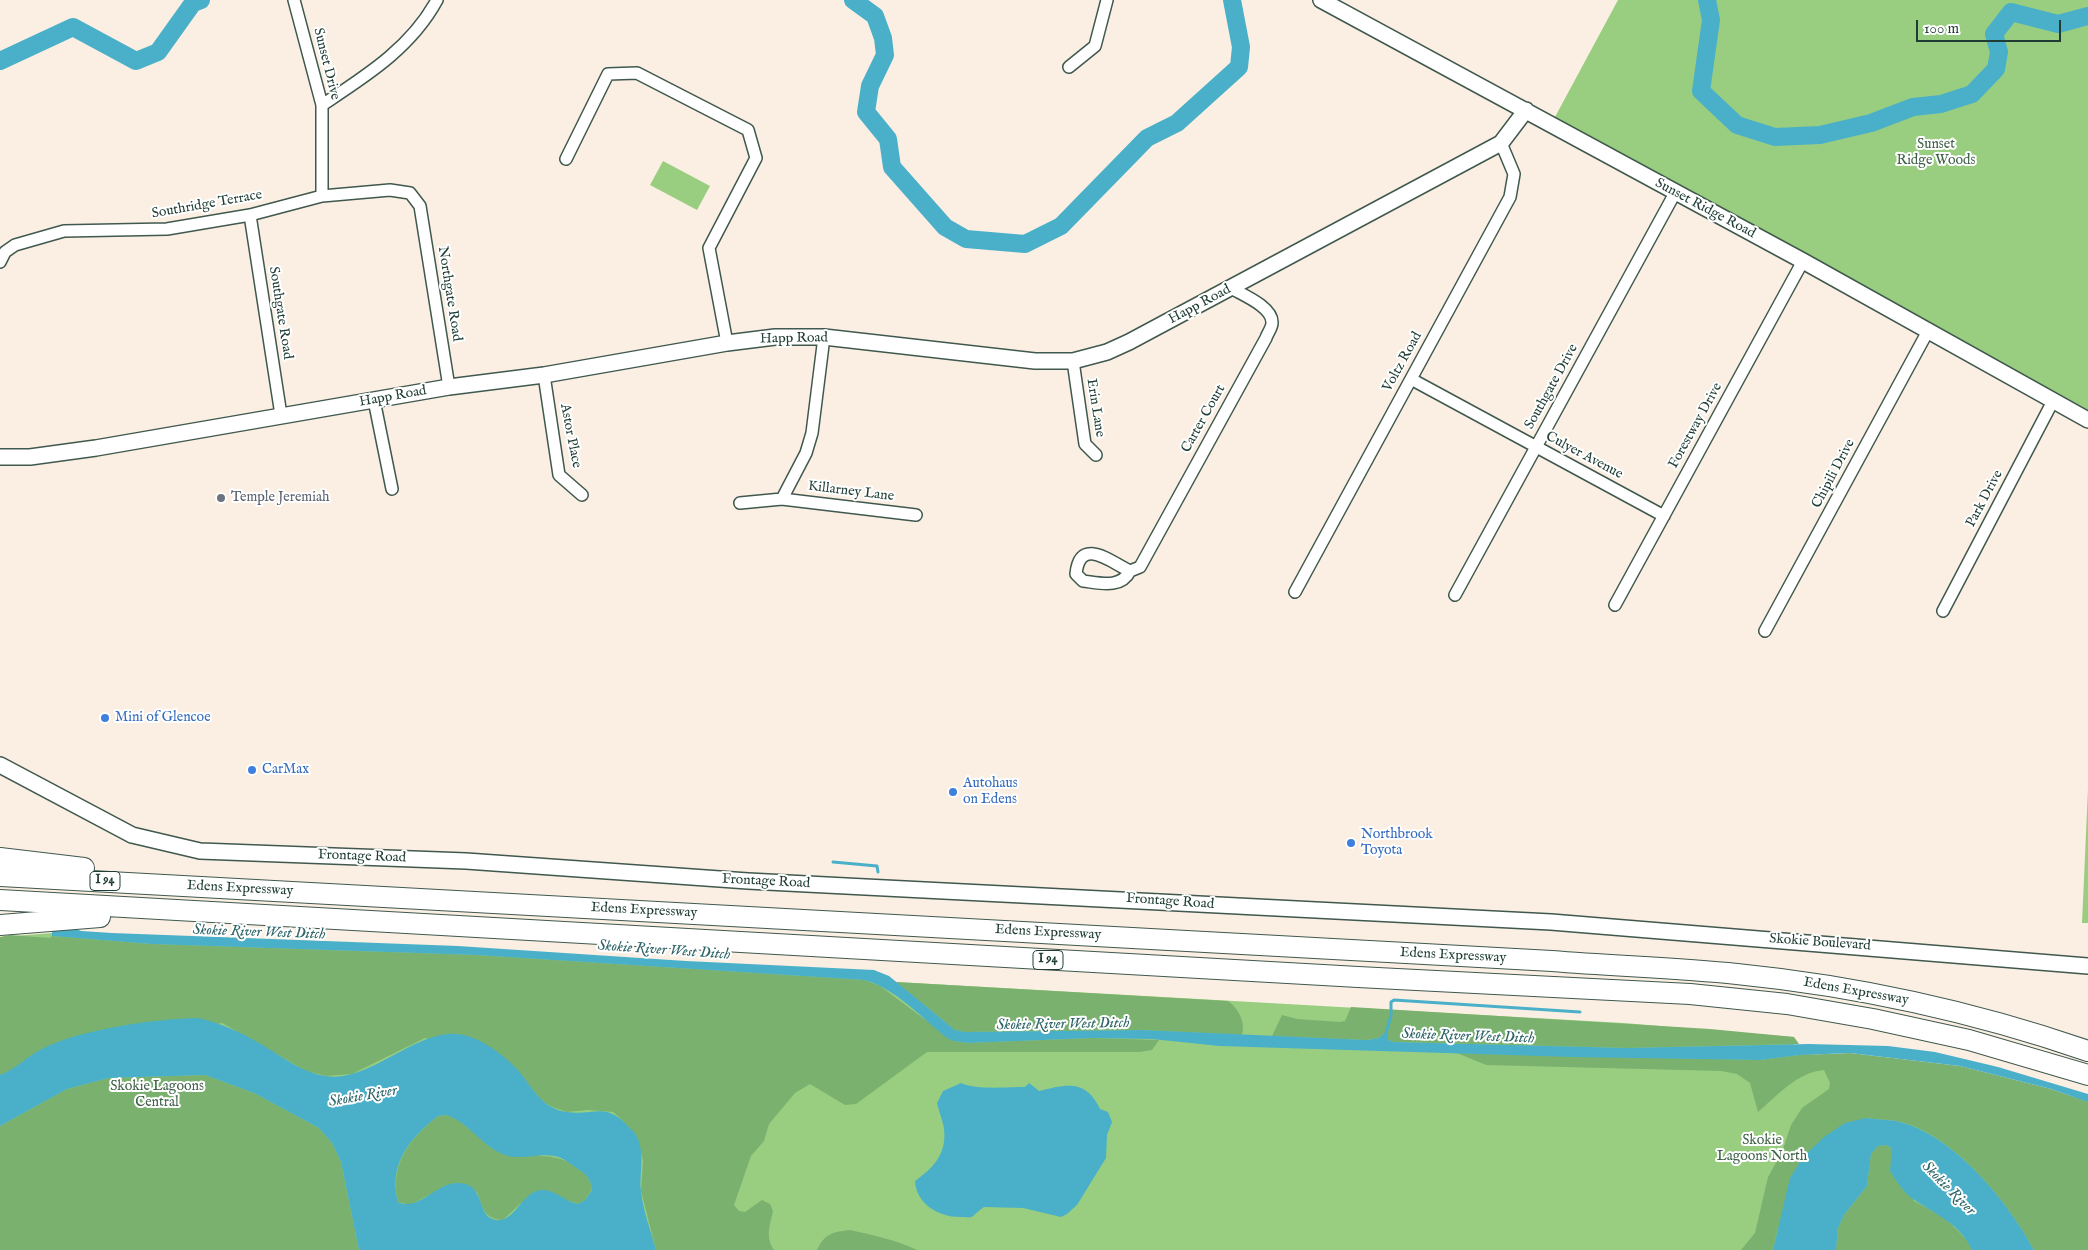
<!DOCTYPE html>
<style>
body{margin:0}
#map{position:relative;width:2088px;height:1250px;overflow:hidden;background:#faefe2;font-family:"IM FELL English",serif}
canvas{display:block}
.scale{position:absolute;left:1916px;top:20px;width:145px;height:22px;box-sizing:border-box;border:2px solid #1f3d34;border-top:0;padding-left:6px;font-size:15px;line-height:18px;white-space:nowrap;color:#1f3d34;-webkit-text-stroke:4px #fff;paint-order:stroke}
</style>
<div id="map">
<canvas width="2088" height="1250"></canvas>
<div class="scale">100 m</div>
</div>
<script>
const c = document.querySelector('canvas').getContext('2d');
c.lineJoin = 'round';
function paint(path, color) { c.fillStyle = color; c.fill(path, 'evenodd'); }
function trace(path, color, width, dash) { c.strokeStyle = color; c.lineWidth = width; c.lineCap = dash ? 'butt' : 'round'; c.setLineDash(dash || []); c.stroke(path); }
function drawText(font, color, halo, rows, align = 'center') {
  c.font = font + ' "IM FELL English",serif'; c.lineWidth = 4; c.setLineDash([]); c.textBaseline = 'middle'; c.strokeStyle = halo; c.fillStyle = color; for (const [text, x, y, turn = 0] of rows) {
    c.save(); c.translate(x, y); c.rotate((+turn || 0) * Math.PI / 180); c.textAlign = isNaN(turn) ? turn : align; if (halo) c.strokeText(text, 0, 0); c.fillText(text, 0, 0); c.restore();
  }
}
const green = new Path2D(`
 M 1618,0 L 2088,0 L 2088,410 L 1555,117 Z
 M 663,161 L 710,186 L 697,210 L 650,185 Z
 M 2088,789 L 2088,923 L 2082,923 Z
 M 52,933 L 803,971 L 896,982 L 1624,1023 L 1794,1037 L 1793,1051 L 2088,1099 L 2088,1250 L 0,1250 L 0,937 Z`);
const forest = new Path2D(`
 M 10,935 L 50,938 L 52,936 L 151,944 L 476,955 L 864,980 L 880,986 L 954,1041 L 968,1043 L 1092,1038 L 1159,1040 L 1152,1050 L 1140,1052 L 927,1052 L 856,1104 L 845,1105 L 810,1084 L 795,1093 L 769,1124 L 764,1141 L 751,1156 L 734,1205 L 739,1211 L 745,1212 L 762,1200 L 770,1204 L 773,1211 C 770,1225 765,1237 774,1250 L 656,1250 L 641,1191 L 643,1160 L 636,1135 L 623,1121 L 613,1112 L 588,1110 L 567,1112 L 552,1107 L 540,1099 L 516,1069 L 425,1038 L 352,1074 L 326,1076 L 306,1071 L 222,1023 L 0,1075 L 0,937 Z
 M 896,982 L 1228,1001 C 1238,1008 1246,1022 1242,1035 L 1143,1030 L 964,1032 L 955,1030 Z
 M 1351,1007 L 1710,1029 L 1794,1037 L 1799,1044 L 1627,1048 L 1394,1042 L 1388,1040 L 1388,1031 L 1379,1038 L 1367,1040 L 1272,1036 L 1282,1015 L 1297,1019 L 1340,1022 L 1345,1021 Z
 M 1457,1053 L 1760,1060 L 1800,1055 L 1850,1053 L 1960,1066 L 2051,1089 L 2088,1102 L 2088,1250 L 2034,1250 C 2009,1203 1955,1136 1901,1122 C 1890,1119 1877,1120 1866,1118 L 1778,1228 L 1773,1250 L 1741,1250 L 1755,1233 L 1768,1177 L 1782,1152 L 1791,1125 L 1802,1108 L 1829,1089 L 1830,1083 L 1824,1070 C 1797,1072 1777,1096 1758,1112 L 1750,1083 L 1737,1074 L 1721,1071 L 1486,1065 Z
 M 205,1075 L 254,1093 L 319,1128 L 332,1143 L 341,1162 L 359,1250 L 0,1250 L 0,1126 L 67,1089 L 109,1078 Z
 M 447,1115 L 457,1119 L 469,1129 L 541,1156 C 561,1156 590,1167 592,1189 L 585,1200 L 578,1204 L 561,1198 L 521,1203 L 503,1220 C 484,1220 482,1206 477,1192 L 450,1184 L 410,1205 L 398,1202 C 389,1164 410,1138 438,1116 Z
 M 1887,1145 L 1892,1149 L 1914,1201 L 1945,1218 L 1968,1241 L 1972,1250 L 1836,1250 L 1838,1228 L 1844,1215 L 1867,1186 L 1871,1154 L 1878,1146 Z
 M 850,1230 C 873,1235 896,1240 917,1250 L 817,1250 C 825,1233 833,1232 850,1230 Z`);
const water = new Path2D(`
 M 63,927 L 72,927 L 81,931 L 112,933 L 458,946 L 686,961 L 874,970 L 889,976 L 955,1030 L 965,1032 L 1143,1030 L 1367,1040 L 1379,1038 L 1388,1030 L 1388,1040 L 1394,1042 L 1627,1048 L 1809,1044 L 1888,1046 L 1935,1052 L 1998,1067 L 2088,1094 L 2088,1102 L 2051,1089 L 1960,1066 L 1850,1053 L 1800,1055 L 1760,1060 L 1573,1057 L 1219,1046 L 1152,1039 L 1092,1038 L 968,1043 L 954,1041 L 947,1038 C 922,1018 895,988 864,980 L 476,955 L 151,944 L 52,936 L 52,931 L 61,931 Z
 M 198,1018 C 221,1023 240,1032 261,1044 C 281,1056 301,1072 325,1076 C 366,1083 406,1038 448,1034 C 474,1032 499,1051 517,1069 C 532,1086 541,1109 567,1112 C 592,1116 605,1102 626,1124 C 629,1128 634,1131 636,1135 C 646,1154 639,1172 641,1191 C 643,1211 651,1231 656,1250 L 359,1250 L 341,1162 L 332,1143 L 319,1128 L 254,1093 L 205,1075 L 109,1078 L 67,1089 L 0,1126 L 0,1075 C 16,1069 27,1056 42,1049 C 81,1029 154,1019 198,1018 ZM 447,1115 C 468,1123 480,1143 500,1153 C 518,1162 535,1153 554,1156 C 563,1157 570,1164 578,1169 C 586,1174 591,1179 592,1190 L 585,1200 L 578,1204 C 566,1202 556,1190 543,1190 C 523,1189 515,1223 496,1220 C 475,1217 487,1183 458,1183 C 437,1182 418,1212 398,1202 C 388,1164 410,1138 438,1116 Z
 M 961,1083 C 974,1090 1009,1087 1025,1087 L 1029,1083 L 1039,1091 C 1067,1084 1086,1079 1100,1109 L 1108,1112 L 1112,1122 L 1107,1135 L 1106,1158 L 1077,1205 L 1067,1214 L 1061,1217 L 1023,1208 L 984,1207 C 979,1210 976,1214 972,1217 C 969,1218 963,1217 960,1217 C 939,1217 916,1204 915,1181 C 933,1168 947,1154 944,1129 C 943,1121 939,1112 937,1103 L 943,1091 Z
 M 1866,1118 C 1877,1120 1890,1119 1900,1122 C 1955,1136 2009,1203 2034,1250 L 1972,1250 C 1960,1224 1938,1216 1916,1201 C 1905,1195 1897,1182 1890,1171 L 1892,1149 L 1887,1145 L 1878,1146 L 1871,1154 L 1867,1186 L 1844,1215 L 1838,1228 L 1836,1250 L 1773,1250 L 1790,1178 L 1803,1157 L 1824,1137 L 1845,1123 Z`);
const stream = new Path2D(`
 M 833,862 L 877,866 L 878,872
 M 1386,1033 L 1391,1016 L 1391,1002 L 1394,1000 L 1580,1012`);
const river = new Path2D(`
 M 853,0 L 875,16 L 883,38 L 885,55 L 870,86 L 866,112 L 888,139 L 892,167 L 945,227 L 966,239 L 1025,244 L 1061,226 L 1147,138 L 1177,123 L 1239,67 L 1241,47 L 1232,0
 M 1707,0 L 1711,20 L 1701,91 L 1737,125 L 1775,137 L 1820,135 L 1871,123 L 1913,107 L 1941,104 L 1972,94 L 1996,69 L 1999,52 L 1994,34 L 2011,12 L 2058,24 L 2088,16
 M 0,61 L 73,27 L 136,61 L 158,52 L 193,3 L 201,0`);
const street = new Path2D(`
 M 294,0 L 322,105 L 322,196
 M 1069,67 L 1095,46 L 1107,0
 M 322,105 C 366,76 411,48 437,0
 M 566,159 L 608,74 L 637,73 L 748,130 L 756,158 L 709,248 L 727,343
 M 250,215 L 281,415
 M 0,262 L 5,252 L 15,245 L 64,231 L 167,229 L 250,215 L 322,196 L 390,190 L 410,193 L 420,206 L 449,387
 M 1073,361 L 1085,444 L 1096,455
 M 544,375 L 559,475 L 582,495
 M 1411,379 L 1664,516
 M 374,400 L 392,489
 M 782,499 L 806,453 L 812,433 L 824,337
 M 740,503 L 782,499 L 916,515
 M 1130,571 C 1112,563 1080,535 1076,574 L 1083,581 C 1100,583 1121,589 1130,571 L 1140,567 L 1266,338 C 1267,334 1272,328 1272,323 C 1273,307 1243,295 1231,288
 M 1295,592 L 1510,197 L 1514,174 L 1501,143
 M 1455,595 L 1675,193
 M 1615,605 L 1803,261
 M 1943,611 L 2053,401
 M 1765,631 L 1928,331`);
const secondary = new Path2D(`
 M 1321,0 L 1803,261 L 2088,420
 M 0,457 L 30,457 L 96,448 L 449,387 L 544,375 L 727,343 L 775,337 L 824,337 L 1035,361 L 1073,361 L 1107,352 L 1129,342 L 1501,143 L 1526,110
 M 0,765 L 132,835 L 200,851 L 466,861 L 748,881 L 1551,922 L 2088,966`);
const highway = new Path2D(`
 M 0,858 L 84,868
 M 0,876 L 1552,961 C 1613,966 1676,968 1737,974 C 1856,986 1975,1012 2088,1051
 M 0,900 L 1358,977 L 1690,994 L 1787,1004 L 1873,1019 L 1969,1040 L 2088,1075
 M 0,925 L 100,917`);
const markers = [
 [221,498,5,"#6b7280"],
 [105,718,5,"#3f7fe0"],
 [252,770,5,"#3f7fe0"],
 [953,792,5,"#3f7fe0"],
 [1351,843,5,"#3f7fe0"]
];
const shields = [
 [105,881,30],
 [1048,960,30]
];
const shieldNames = [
 ["I 94",105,881],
 ["I 94",1048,960]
];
const streetNames = [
 ["Sunset Drive",326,64,76],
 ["Southridge Terrace",207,205,-10],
 ["Sunset Ridge Road",1705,209,28],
 ["Northgate Road",449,294,81],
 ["Happ Road",1200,305,-28],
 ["Southgate Road",280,313,81],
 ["Happ Road",794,339,-1],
 ["Voltz Road",1403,362,-61],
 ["Southgate Drive",1552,387,-61],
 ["Happ Road",393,397,-10],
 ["Erin Lane",1095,408,81],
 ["Carter Court",1204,419,-61],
 ["Forestway Drive",1696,426,-61],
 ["Astor Place",570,436,79],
 ["Culyer Avenue",1584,456,28],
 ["Chipili Drive",1834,474,-62],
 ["Killarney Lane",851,492,7],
 ["Park Drive",1985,499,-62],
 ["Frontage Road",362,857,2],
 ["Frontage Road",766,882,3],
 ["Edens Expressway",240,889,3],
 ["Frontage Road",1170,902,4],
 ["Edens Expressway",644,911,3],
 ["Edens Expressway",1048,933,3],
 ["Skokie Boulevard",1820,943,4],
 ["Edens Expressway",1453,956,3],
 ["Edens Expressway",1856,992,10]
];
const parkNames = [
 ["Sunset",1936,145],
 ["Ridge Woods",1936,161],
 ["Skokie Lagoons",157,1087],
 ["Central",157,1103],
 ["Skokie",1762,1141],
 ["Lagoons North",1762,1157]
];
const worshipNames = [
 ["Temple Jeremiah",231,498]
];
const shopNames = [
 ["Mini of Glencoe",115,718],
 ["CarMax",262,770],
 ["Autohaus",963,784],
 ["on Edens",963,800],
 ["Northbrook",1361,835],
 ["Toyota",1361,851]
];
const waterNames = [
 ["Skokie River West Ditch",259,933,2],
 ["Skokie River West Ditch",664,951,4],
 ["Skokie River West Ditch",1063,1025,-1],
 ["Skokie River West Ditch",1468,1037,2],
 ["Skokie River",363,1097,-10],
 ["Skokie River",1948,1189,45]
];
paint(green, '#99ce80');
paint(forest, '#7ab16e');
paint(water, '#4ab0c9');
trace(stream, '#4ab0c9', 3);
trace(river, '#4ab0c9', 18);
trace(street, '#40584e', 14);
trace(secondary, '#40584e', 18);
trace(highway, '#40584e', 22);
trace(street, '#fff', 11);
trace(secondary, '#fff', 15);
trace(highway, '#fff', 20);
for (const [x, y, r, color] of markers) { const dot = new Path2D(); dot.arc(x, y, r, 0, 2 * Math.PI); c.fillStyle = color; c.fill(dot); trace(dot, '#fff', 2); }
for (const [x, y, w] of shields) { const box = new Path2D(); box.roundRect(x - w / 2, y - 9.5, w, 19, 4); c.fillStyle = '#fff'; c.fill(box); trace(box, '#1f3d34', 1); }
drawText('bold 12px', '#1f3d34', null, shieldNames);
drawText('14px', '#1f3d34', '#fff', streetNames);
drawText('14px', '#3e6147', '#fff', parkNames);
drawText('14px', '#5b616d', '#fff', worshipNames, 'left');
drawText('14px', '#366cbe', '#fff', shopNames, 'left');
drawText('italic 15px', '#2e6568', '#fff', waterNames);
</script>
